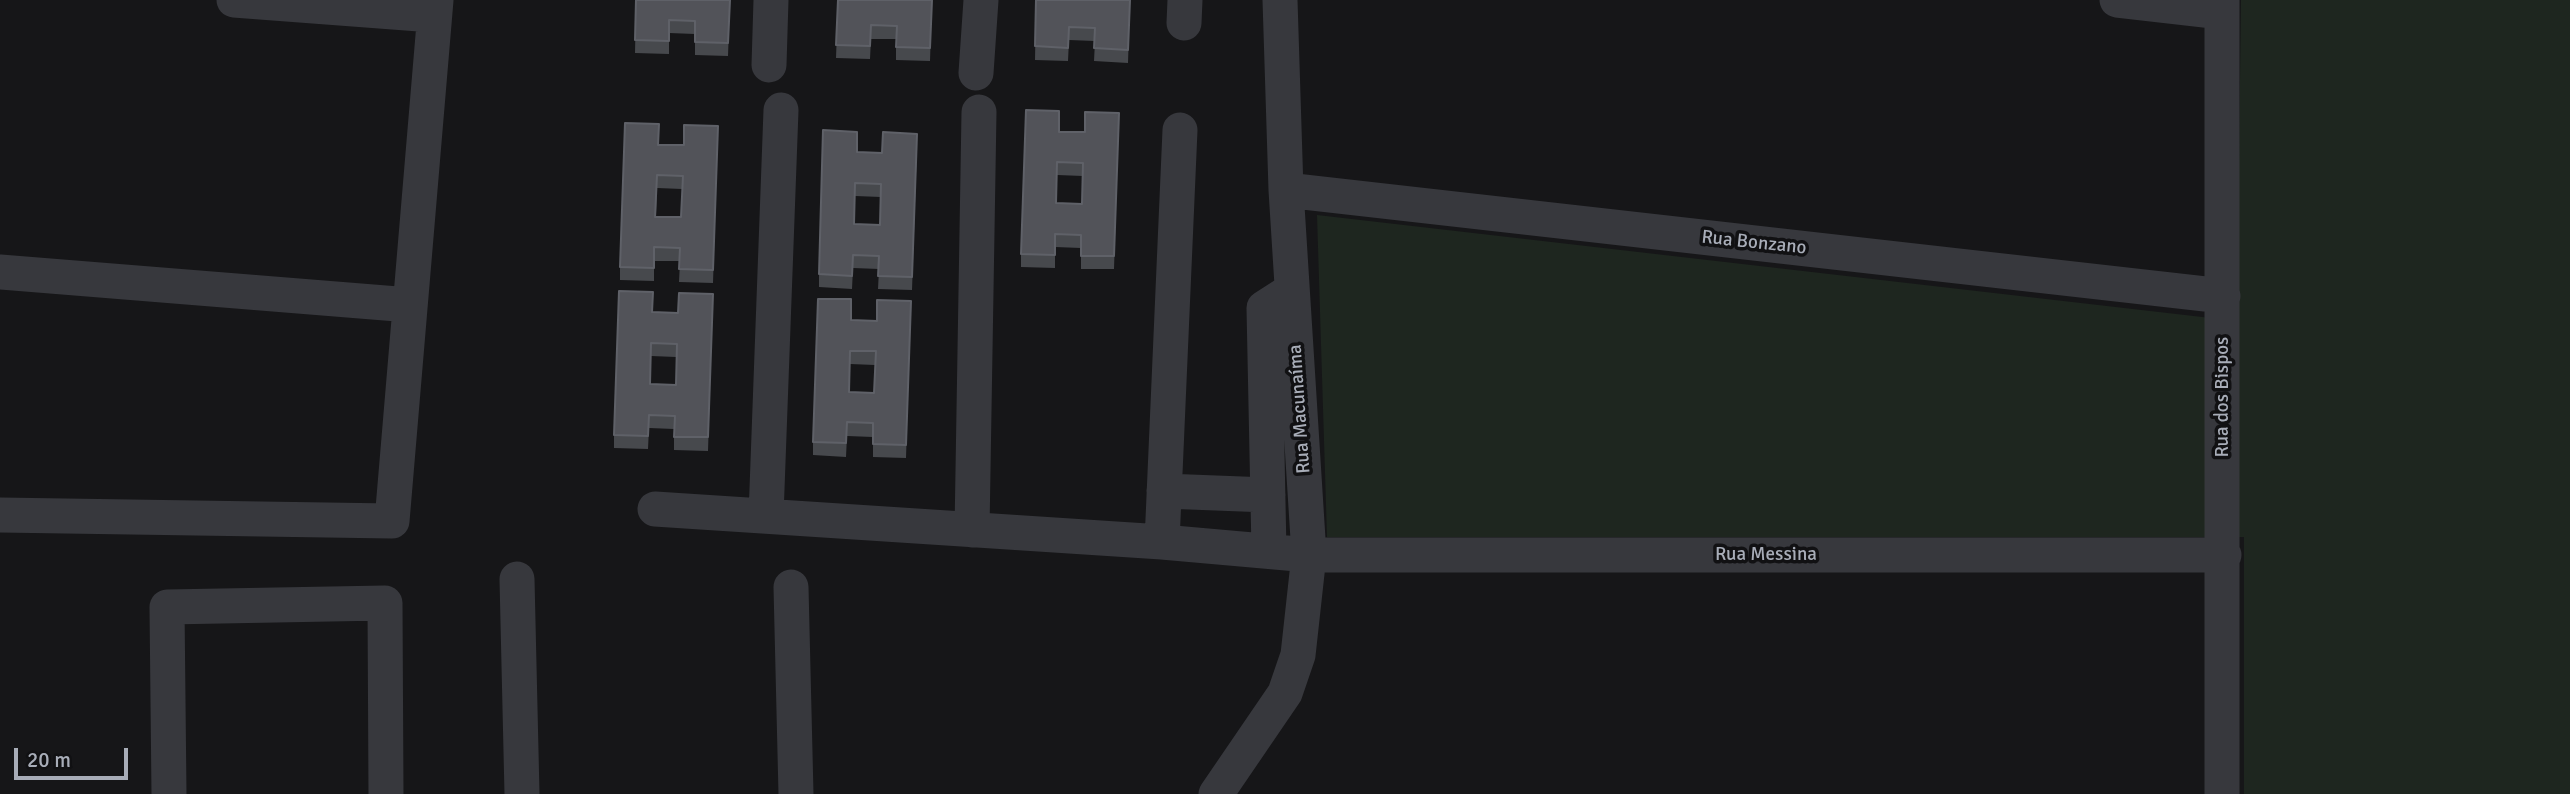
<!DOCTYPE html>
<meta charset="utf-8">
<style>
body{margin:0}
#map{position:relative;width:2570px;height:794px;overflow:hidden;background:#161618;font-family:Signika,sans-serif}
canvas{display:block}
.scale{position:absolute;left:14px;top:748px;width:114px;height:32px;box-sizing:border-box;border:4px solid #a8adb8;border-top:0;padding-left:9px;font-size:21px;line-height:24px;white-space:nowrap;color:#a8adb8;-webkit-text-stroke:5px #111113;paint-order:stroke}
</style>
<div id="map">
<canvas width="2570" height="794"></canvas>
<div class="scale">20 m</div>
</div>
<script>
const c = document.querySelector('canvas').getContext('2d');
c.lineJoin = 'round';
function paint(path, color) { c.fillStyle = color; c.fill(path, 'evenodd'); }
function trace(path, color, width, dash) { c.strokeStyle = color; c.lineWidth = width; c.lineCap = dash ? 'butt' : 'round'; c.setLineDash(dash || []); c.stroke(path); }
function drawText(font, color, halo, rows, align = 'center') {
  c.font = font + ' Signika,sans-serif'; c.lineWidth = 7; c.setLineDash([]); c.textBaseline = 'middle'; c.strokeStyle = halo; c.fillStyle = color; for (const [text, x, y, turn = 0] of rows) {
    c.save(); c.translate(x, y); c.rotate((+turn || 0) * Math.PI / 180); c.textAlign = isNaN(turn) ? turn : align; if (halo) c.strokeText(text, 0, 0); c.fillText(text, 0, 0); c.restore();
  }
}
const green = new Path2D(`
 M 2241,0 L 2570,0 L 2570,794 L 2244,794 L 2244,537 L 1327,537 L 1317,215 L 2237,321 Z`);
const minor = new Path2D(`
 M 234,0 L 433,15
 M 2117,0 L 2222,12
 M 1184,23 L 1185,0
 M 769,65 L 771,0
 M 976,73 L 981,0
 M 1286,190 L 2223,296
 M 0,272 L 410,305
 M 1164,491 L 1268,495
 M 655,509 L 1162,542 L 1309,555 L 2224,555
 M 0,515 L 392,521 L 436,0
 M 766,516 L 781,110
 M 972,530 L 979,112
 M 1162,542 L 1180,130
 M 1269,551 L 1264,308 L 1292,290
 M 517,579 L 522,794
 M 791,587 L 796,794
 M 169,794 L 167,607 L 385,603 L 386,794
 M 1216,794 L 1285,693 L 1298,655 L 1309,555 L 1286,190 L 1280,0
 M 2222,794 L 2222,0`);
const wall = new Path2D(`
 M 636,0 L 730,0 L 728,56 L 695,55 L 695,34 L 669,33 L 669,54 L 635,53 Z
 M 838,0 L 932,0 L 930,61 L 896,60 L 896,39 L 871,39 L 870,59 L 836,58 Z
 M 1036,0 L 1130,0 L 1128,63 L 1094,61 L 1095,41 L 1069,40 L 1068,61 L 1035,60 Z
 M 1119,113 L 1114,269 L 1081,269 L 1081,248 L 1055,247 L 1055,268 L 1021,267 L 1021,254 L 1059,132 L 1085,132 ZM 1057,175 L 1083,176 L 1082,204 L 1056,203 Z
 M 718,126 L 713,283 L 679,282 L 680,261 L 654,261 L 654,281 L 620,280 L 620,267 L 658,145 L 684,145 ZM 657,188 L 682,189 L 681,217 L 656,217 Z
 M 917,147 L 912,290 L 878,289 L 879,269 L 853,268 L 852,289 L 819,287 L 819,274 L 857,152 L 882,153 ZM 855,196 L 881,197 L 880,225 L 854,224 Z
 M 713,294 L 708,451 L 674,450 L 674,429 L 649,428 L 648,449 L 614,448 L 614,435 L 653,312 L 678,313 ZM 651,356 L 676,357 L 676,385 L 650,384 Z
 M 911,301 L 906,458 L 873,457 L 873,437 L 847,436 L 846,457 L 813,455 L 813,442 L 851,320 L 877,321 ZM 850,364 L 875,365 L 874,393 L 849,392 Z`);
const building = new Path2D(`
 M 636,0 L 730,0 L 728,43 L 695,42 L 695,21 L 669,20 L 669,41 L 635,40 Z
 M 838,0 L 932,0 L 930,48 L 896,47 L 897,26 L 871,25 L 870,46 L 836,45 Z
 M 1036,0 L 1130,0 L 1128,50 L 1094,48 L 1095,28 L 1069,27 L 1068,48 L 1035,46 Z
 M 1026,110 L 1059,111 L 1059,132 L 1085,132 L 1085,112 L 1119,113 L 1114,256 L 1081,256 L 1081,235 L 1055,234 L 1055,255 L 1021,254 ZM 1057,162 L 1083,163 L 1082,204 L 1056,203 Z
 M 625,123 L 659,124 L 658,145 L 684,145 L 684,125 L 718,126 L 713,270 L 679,269 L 680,248 L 654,247 L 654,268 L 620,267 ZM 657,175 L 683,176 L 681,217 L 655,217 Z
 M 823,130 L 857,132 L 857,152 L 882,153 L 883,132 L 917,134 L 912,277 L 878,276 L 879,256 L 853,255 L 852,276 L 819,274 ZM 855,183 L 881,184 L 880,225 L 854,224 Z
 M 619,291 L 653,292 L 652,312 L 678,313 L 679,293 L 713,294 L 708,437 L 674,437 L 675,416 L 649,415 L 648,436 L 614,435 ZM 651,343 L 677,344 L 676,385 L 650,384 Z
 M 818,299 L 851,299 L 851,320 L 877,321 L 877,300 L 911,301 L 906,445 L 873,444 L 873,423 L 847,422 L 846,443 L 813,442 ZM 850,351 L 876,351 L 874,393 L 849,392 Z`);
const streetNames = [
 ["Rua Bonzano",1754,243,6],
 ["Rua dos Bispos",2223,397,-90],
 ["Rua Macunaíma",1300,409,-94],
 ["Rua Messina",1766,555]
];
paint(green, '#1e261f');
trace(minor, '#37383d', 35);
paint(wall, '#47494d');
paint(building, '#525359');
trace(building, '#5f6168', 2);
drawText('19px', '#a8adb8', '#111113', streetNames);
</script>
